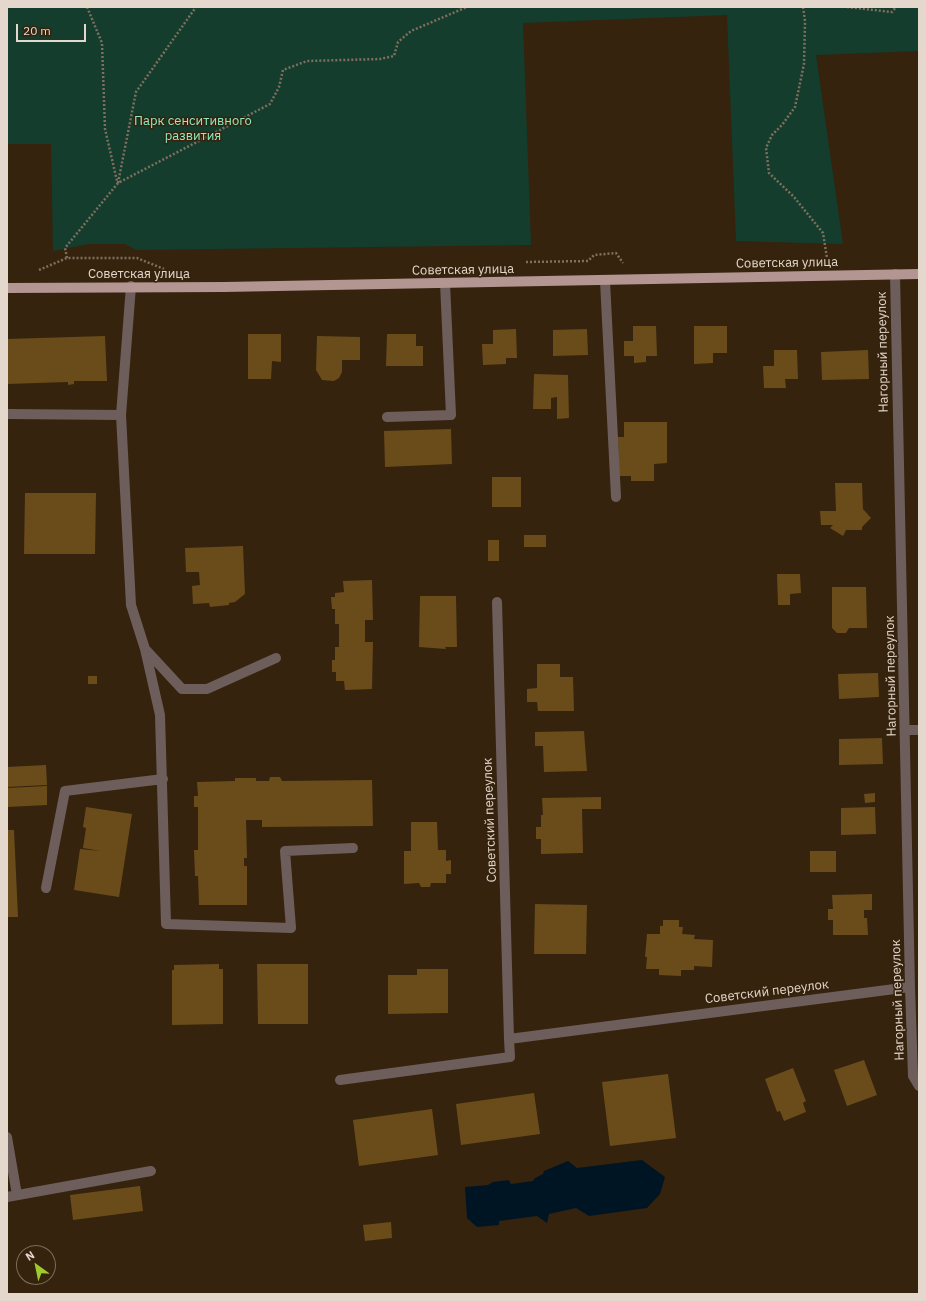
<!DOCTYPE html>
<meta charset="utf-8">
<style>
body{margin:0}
#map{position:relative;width:926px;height:1301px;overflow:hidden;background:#35230e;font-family:"IBM Plex Sans",sans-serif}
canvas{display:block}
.frame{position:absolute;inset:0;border:8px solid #e4d7cb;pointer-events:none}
.north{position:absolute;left:16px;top:1245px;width:40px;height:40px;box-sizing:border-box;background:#35230e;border:1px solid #7b6b5a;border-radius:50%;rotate:327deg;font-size:11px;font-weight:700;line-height:16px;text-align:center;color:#e4d7cb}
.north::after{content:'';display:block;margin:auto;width:14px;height:18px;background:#9fca2d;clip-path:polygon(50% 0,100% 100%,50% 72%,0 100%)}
.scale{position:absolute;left:16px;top:24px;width:70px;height:18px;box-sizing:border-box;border:2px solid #e4d7cb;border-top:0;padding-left:5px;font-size:12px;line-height:14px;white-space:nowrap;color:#e4d7cb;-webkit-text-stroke:3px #35230e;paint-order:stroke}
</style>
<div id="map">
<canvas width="926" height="1301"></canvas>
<div class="frame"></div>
<div class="north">N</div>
<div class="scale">20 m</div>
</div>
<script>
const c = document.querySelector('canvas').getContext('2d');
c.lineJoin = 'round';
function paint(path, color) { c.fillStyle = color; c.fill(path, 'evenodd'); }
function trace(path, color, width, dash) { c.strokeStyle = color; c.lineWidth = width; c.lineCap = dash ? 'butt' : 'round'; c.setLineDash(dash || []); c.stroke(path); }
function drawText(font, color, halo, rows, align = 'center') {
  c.font = font + ' "IBM Plex Sans",sans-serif'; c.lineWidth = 3; c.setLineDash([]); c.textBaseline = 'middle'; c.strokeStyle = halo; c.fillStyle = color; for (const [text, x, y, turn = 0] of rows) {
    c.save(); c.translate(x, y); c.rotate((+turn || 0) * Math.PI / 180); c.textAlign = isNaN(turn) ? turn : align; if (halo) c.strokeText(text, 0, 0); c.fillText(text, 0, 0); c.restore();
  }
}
const green = new Path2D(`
 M 7,7 L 919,7 L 919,51 L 816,55 L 843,244 L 736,241 L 727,15 L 523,23 L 531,245 L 136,250 L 125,244 L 88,244 L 53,251 L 51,144 L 7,144 Z`);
const water = new Path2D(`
 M 642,1160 L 665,1177 L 660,1194 L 647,1208 L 589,1216 L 576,1208 L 549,1214 L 547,1223 L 537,1216 L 499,1221 L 499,1225 L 477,1227 L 467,1218 L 465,1187 L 488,1185 L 493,1182 L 509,1180 L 511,1184 L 533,1181 L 535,1178 L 543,1174 L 544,1171 L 568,1161 L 577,1168 Z`);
const building = new Path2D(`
 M 633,326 L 656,326 L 657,356 L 646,356 L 646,362 L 634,363 L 634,356 L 624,356 L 624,341 L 633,341 Z
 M 694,326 L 727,326 L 727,353 L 713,353 L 713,363 L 694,364 Z
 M 516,329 L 517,358 L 506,358 L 506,364 L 483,365 L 482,344 L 493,344 L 493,330 Z
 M 587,329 L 588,355 L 553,356 L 553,330 Z
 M 248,334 L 281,334 L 281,362 L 272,361 L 271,379 L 248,379 Z
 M 387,334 L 416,334 L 416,346 L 423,346 L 423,366 L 386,366 Z
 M 105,336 L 107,381 L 74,381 L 74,384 L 68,385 L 68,382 L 7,384 L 7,339 Z
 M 317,336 L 360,337 L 360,360 L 342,360 L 342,372 L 339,378 L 334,381 L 322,380 L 316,370 Z
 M 774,350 L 797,350 L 798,379 L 785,379 L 786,388 L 764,388 L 763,366 L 774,366 Z
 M 868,350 L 869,379 L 822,380 L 821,352 Z
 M 534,374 L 568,375 L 569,418 L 557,419 L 557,397 L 551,398 L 551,409 L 533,409 Z
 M 624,422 L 667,422 L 667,463 L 654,464 L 654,481 L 631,481 L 631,476 L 619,476 L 618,437 L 624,437 Z
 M 451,429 L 452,464 L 385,467 L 384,431 Z
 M 492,477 L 521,477 L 521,507 L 492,507 Z
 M 835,483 L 862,483 L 863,509 L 871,518 L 862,527 L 862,530 L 846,530 L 843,536 L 830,528 L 833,525 L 821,525 L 820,511 L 836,511 Z
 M 25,493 L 96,493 L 95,554 L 24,554 Z
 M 524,535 L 546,535 L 546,547 L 524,547 Z
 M 488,540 L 499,540 L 499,561 L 488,561 Z
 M 243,546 L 245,594 L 235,602 L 229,603 L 229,605 L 210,607 L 209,603 L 193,604 L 192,586 L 200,585 L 199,572 L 186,572 L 185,548 Z
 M 777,574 L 800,574 L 801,593 L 790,594 L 790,605 L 778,605 Z
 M 372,580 L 373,620 L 365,620 L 365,642 L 373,642 L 372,689 L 345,690 L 344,681 L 336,681 L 336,672 L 332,672 L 332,660 L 335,660 L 335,647 L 339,647 L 339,624 L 335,624 L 335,609 L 332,609 L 331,597 L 335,597 L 335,593 L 344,592 L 343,581 Z
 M 832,587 L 866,587 L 867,628 L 849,628 L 846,633 L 837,633 L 832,628 Z
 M 420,596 L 456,596 L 457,647 L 445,647 L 446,649 L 419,647 Z
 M 537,664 L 560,664 L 560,677 L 573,677 L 574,711 L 538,711 L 537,702 L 527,702 L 527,689 L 537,688 Z
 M 878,673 L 879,697 L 839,699 L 838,674 Z
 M 88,676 L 97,676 L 97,684 L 88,684 Z
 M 584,731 L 587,771 L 544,772 L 543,746 L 535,746 L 535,732 Z
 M 882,738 L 883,764 L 839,765 L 839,739 Z
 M 46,765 L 47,785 L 7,787 L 7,767 Z
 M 270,777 L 280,777 L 282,781 L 372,780 L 373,826 L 262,827 L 262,820 L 246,820 L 247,858 L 244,858 L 244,866 L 247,866 L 247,905 L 199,905 L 198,876 L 195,876 L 194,850 L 198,850 L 198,807 L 194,807 L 194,796 L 198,796 L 197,782 L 235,781 L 235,778 L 256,778 L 256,781 L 269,781 Z
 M 47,786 L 47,805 L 7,807 L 7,788 Z
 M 875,793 L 875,802 L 865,803 L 864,794 Z
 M 601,797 L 601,809 L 582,809 L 583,853 L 541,854 L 541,839 L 536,839 L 536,827 L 541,827 L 541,815 L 543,815 L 542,798 Z
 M 86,807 L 132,814 L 119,897 L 74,890 L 80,849 L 101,851 L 83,848 L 86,828 L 83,827 Z
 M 875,807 L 876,834 L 841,835 L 841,808 Z
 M 411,822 L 437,822 L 438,850 L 446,850 L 446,861 L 451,860 L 451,874 L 446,874 L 446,883 L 431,883 L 430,887 L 421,887 L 419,883 L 404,884 L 404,851 L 411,851 Z
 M 7,830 L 14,830 L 18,917 L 7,917 Z
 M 810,851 L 836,851 L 836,872 L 810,872 Z
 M 872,894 L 872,910 L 864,910 L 864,918 L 867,918 L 868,935 L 833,935 L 833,920 L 828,920 L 828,909 L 833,909 L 832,895 Z
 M 535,904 L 587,905 L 586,954 L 534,954 Z
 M 663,920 L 679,920 L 679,927 L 683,927 L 682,934 L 695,935 L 694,939 L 713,940 L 712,967 L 694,966 L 694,970 L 681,970 L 681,976 L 659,975 L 659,969 L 646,969 L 647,957 L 645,957 L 647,934 L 660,934 L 660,926 L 663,926 Z
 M 219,964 L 219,969 L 223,969 L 223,1024 L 172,1025 L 172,970 L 174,970 L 174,965 Z
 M 257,964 L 308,964 L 308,1024 L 258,1024 Z
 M 417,969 L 448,969 L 448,1013 L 388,1014 L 388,975 L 417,975 Z
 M 864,1060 L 877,1095 L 847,1106 L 834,1070 Z
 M 793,1068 L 806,1101 L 803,1103 L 806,1112 L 784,1121 L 780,1111 L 777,1112 L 765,1079 Z
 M 668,1074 L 676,1138 L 610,1146 L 602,1082 Z
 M 534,1093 L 540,1134 L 461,1145 L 456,1104 Z
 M 432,1109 L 438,1155 L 359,1166 L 353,1120 Z
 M 140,1186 L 143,1211 L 73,1220 L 70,1195 Z
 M 391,1222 L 392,1238 L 365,1241 L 363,1225 Z`);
const path = new Path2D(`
 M 87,7 L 102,43 L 105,129 L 117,181
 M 803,7 L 805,21 L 804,64 L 795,107 L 782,125 L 772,135 L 766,148 L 769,173 L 794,197 L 823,233 L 827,258
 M 847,7 L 892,12 L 896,7
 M 118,183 L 136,92 L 196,7
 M 67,258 L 65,248 L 118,183 L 270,104 L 279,87 L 283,70 L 307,61 L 380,59 L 394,56 L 398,42 L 411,31 L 467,7
 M 526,262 L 588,261 L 594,255 L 616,253 L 623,263
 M 39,270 L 67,258 L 137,258 L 164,269`);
const minor = new Path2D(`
 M 895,274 L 910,987 L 913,1076 L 919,1086
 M 605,281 L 616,497
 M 131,286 L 121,415 L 131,605 L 145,649 L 160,715 L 166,924 L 291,928 L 285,851 L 353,848
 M 7,414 L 121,415
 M 387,417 L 451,415 L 445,283
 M 497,602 L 509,1039 L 910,987
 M 145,649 L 182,689 L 207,689 L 276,658
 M 905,730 L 919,730
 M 46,888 L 65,791 L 163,779
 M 340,1080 L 510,1057 L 509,1039
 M 7,1137 L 17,1195
 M 7,1197 L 151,1171`);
const major = new Path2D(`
 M 7,288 L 224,287 L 919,274`);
const parkNames = [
 ["Парк сенситивного",193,121],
 ["развития",193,136]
];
const streetNames = [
 ["Советская улица",787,263,-1],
 ["Советская улица",463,270,-1],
 ["Советская улица",139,274],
 ["Нагорный переулок",883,352,-91],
 ["Нагорный переулок",891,676,-91],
 ["Советский переулок",490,820,-92],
 ["Советский переулок",767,992,-7],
 ["Нагорный переулок",898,1000,-92]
];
paint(green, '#153d2d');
paint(water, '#001524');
paint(building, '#6a4c1b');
trace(path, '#7f6f5e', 2.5, [2, 2]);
trace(minor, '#6d5e5c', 10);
trace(major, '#b39591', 10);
drawText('13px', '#8eeac1', '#35230e', parkNames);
drawText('13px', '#e4d7cb', '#35230e', streetNames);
</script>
